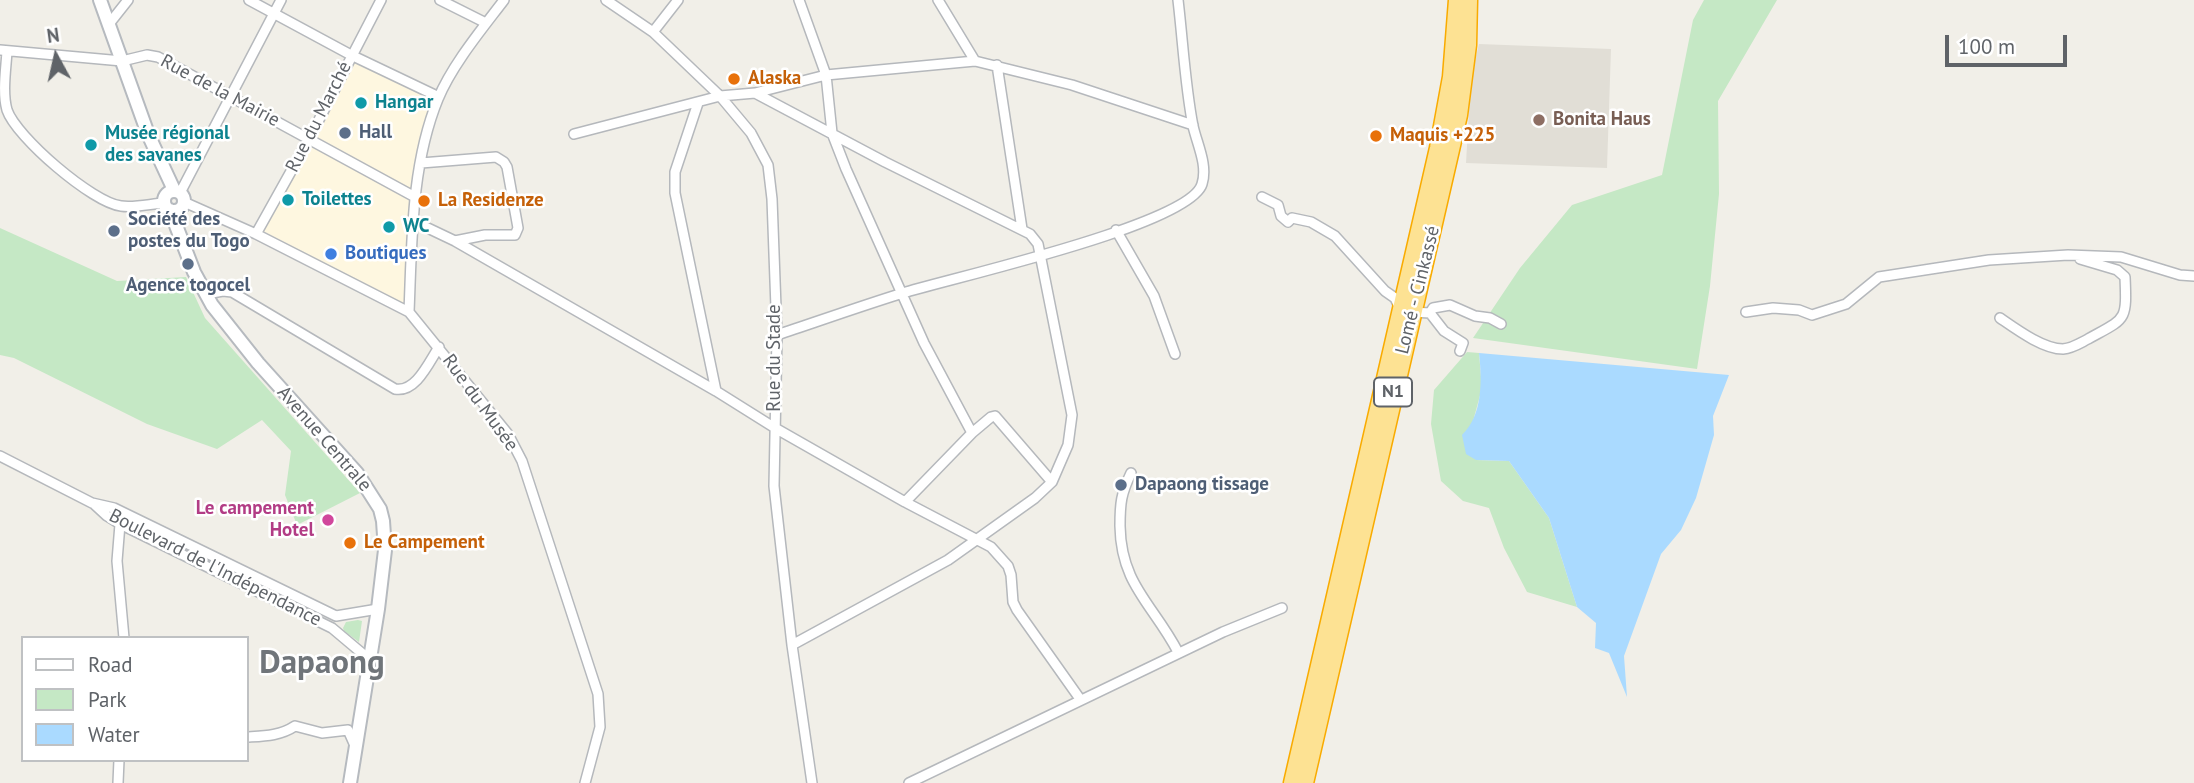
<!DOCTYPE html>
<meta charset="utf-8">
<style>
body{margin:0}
#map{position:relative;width:2194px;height:783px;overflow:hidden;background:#f1efe8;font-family:"PT Sans",sans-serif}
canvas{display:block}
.legend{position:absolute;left:21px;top:636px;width:228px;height:126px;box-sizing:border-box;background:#fff;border:2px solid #bfc1c3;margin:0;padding:9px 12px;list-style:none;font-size:21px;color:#5f6368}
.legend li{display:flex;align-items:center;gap:14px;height:35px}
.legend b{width:35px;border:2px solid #bfc1c3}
.north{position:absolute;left:21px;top:21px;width:70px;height:70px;-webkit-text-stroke:5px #fff;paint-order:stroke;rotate:352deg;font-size:19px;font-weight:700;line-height:28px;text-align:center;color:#5f6368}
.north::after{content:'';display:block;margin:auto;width:24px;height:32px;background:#5f6368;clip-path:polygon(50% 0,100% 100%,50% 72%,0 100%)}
.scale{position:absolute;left:1945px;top:35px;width:122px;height:32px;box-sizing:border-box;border:4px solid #5f6368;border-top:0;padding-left:9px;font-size:21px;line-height:24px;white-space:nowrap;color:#5f6368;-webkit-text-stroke:5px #fff;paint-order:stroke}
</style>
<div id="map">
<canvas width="2194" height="783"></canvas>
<ul class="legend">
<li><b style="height:9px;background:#fff"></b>Road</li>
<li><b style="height:19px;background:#c5e8c5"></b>Park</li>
<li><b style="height:19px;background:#aadaff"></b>Water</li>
</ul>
<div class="north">N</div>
<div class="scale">100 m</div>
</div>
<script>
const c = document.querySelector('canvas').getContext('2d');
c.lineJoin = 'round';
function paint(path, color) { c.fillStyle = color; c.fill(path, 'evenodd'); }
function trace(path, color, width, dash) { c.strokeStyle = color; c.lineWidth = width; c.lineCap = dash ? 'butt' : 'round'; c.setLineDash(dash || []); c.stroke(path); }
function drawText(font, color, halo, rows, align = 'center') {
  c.font = font + ' "PT Sans",sans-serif'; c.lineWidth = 5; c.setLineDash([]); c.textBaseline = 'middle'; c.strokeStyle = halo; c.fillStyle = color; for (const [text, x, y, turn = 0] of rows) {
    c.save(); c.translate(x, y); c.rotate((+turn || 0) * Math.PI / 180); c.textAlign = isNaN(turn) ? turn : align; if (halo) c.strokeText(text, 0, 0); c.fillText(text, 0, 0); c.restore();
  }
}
const commercial = new Path2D(`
 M 351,55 L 436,98 L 416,179 L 407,308 L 256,234 Z`);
const education = new Path2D(`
 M 1479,44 L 1611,49 L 1607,168 L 1466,163 L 1471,77 Z`);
const green = new Path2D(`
 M 1704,0 L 1777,0 L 1718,101 L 1719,194 L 1710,286 L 1697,369 L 1473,338 L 1520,268 L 1572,205 L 1662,175 L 1693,20 Z
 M 0,228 L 117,281 L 186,277 L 205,318 L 360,493 L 297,525 L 285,495 L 291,451 L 262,420 L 217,449 L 147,424 L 14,358 L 0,355 Z
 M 1467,352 L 1479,353 L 1482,388 L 1472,425 L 1476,460 L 1509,461 L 1549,518 L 1577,607 L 1527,592 L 1504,548 L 1489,508 L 1463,501 L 1441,481 L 1431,424 L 1434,390 Z
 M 358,620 L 362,621 L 359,642 L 344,631 L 343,628 L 346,622 Z`);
const water = new Path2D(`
 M 1479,353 L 1729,375 L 1713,416 L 1714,435 L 1696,498 L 1681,530 L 1661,554 L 1624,656 L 1627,697 L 1609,653 L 1595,648 L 1596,623 L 1577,607 L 1549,518 L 1509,461 L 1476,460 L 1466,454 L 1462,435 C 1483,415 1482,380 1479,353 Z`);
const street = new Path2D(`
 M 249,0 L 351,55 L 439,97
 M 440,0 L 486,23
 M 606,0 L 653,32 L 720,96 L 751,133 L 768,165 L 772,199 L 777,335 L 774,486 L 792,645 L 812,783
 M 799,0 L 826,75 L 832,133 L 846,169 L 924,343 L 972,433 L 905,502
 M 938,0 L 975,61
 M 109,24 L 128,0
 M 653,32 L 678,0
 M 0,50 L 122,61 L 147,55 L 158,57 L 415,197
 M 7,51 C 6,69 2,92 7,110 C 16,137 93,203 121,206 C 134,208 150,204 164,203
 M 997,65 L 1022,229
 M 755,93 L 826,75 L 975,61 L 1072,85 L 1193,125
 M 698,103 L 675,172 L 675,193 L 716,391
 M 574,134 L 720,96 L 755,93 L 885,162 L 1030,234 L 1038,244 L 1072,415 L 1068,445 L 1052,482 L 1035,498 L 948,560 L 792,645
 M 421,163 L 496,157 L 504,162 L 507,167 L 518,228 L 515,235 L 485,235 L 455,241
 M 180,193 L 281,0
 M 1262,197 L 1278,205 L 1281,216 L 1288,222 L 1292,218 L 1311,222 L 1335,236 L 1385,291 L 1395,298 L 1400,309
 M 184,202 L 256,234 L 409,312 L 508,434 L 522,461 L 598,694 L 600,727 L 585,783
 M 413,221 L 455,241 L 716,391 L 775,428 L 905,502 L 991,547 L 1008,566 L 1011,575 L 1013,602 L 1017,610 L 1080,699
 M 1116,230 L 1154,296 L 1175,354
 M 256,234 L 309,139 L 381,0
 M 206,294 L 223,291 L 232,292 L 395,389 C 416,393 429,362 439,347
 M 409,312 C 412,241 411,165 438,99 C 452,65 482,29 504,0
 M 1412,312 L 1430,313 L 1444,331 L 1463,343 L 1460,351
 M 1746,312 L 1773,308 L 1799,310 L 1812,315 L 1846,304 L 1879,277 L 1989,260 L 2068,255 L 2121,257 L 2180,275 L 2194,276
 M 1430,313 L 1433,308 L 1450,305 L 1475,316 L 1490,318 L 1501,324
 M 2000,318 C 2016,329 2043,349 2063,349 C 2073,348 2080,343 2088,339 C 2126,318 2127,322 2125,277 L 2117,270 L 2080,259
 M 777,335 C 819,321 861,306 903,293 C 951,278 1190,225 1202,184 C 1208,165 1197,144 1193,126 C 1185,85 1183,42 1178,0
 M 972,433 L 991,417 L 995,416 L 1052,482
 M 0,456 L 92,503 L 114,508 L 336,616 L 378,609
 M 1131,473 C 1121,494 1120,503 1120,526 C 1121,585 1153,604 1178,652
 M 94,504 L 107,516 L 120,524 L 332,628 L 370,660
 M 120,524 L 117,561 L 124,638
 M 247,737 C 264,736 280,736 295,726 L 322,733 L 348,730 L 356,748
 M 118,783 L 119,760
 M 909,783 L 1223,632 L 1282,608`);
const secondary = new Path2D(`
 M 100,0 L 148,134 L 174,190
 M164 201a10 10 0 1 1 20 0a10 10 0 1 1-20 0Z
 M 170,210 L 194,272 L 212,305 L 258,363 L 357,473 L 380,509 L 383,521 L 385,550 L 378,609 L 350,783`);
const highway = new Path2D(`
 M 1292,783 L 1438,148 L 1451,77 L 1457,0
 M 1305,783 L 1459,115 L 1468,45 L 1469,0`);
const markers = [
 [734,79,7,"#e8710a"],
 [361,103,7,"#0f9aa8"],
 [1539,120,7,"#8d6e63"],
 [345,133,7,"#5c6f8a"],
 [1376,136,7,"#e8710a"],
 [91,145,7,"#0f9aa8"],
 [288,200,7,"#0f9aa8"],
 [424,201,7,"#e8710a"],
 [389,227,7,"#0f9aa8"],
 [114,231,7,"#5c6f8a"],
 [331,254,7,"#3f7fe0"],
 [188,264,7,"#5c6f8a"],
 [1121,485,7,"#5c6f8a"],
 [328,520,7,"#d1479c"],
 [350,543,7,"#e8710a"]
];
const shields = [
 [1393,392,38]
];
const shieldNames = [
 ["N1",1393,392]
];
const foodNames = [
 ["Alaska",748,79],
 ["Maquis +225",1390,136],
 ["La Residenze",438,201],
 ["Le Campement",364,543]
];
const streetNames = [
 ["Rue de la Mairie",220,91,28],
 ["Rue du Marché",319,117,-63],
 ["Lomé - Cinkassé",1418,290,-76],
 ["Rue du Stade",775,358,-90],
 ["Rue du Musée",480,403,54],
 ["Avenue Centrale",324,439,49],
 ["Boulevard de l'Indépendance",215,568,27]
];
const cultureNames = [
 ["Hangar",375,103],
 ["Musée régional",105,134],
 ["des savanes",105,156],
 ["Toilettes",302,200],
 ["WC",403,227]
];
const educationNames = [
 ["Bonita Haus",1553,120]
];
const serviceNames = [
 ["Hall",359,133],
 ["Société des",128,220],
 ["postes du Togo",128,242],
 ["Agence togocel",188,286,"center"],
 ["Dapaong tissage",1135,485]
];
const shopNames = [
 ["Boutiques",345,254]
];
const hotelNames = [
 ["Le campement",314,509],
 ["Hotel",314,531]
];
const townNames = [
 ["Dapaong",322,664]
];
paint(commercial, '#fef7e0');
paint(education, '#e1ded6');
paint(green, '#c5e8c5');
paint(water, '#aadaff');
trace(street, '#b5b8bc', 12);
trace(secondary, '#b6babf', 16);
trace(highway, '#f9ab00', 19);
trace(street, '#fff', 9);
trace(secondary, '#fff', 12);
trace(highway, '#fde293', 16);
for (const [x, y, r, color] of markers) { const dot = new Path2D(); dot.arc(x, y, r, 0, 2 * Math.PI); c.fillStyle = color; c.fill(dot); trace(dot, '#fff', 2.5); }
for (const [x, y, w] of shields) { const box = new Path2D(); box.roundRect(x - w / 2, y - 14.5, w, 29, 5); c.fillStyle = '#fff'; c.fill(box); trace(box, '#5f6368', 2); }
drawText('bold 18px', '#5f6368', null, shieldNames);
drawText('bold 19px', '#c56008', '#fff', foodNames, 'left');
drawText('19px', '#5f6368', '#fff', streetNames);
drawText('bold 19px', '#0d838f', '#fff', cultureNames, 'left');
drawText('bold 19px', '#785e54', '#fff', educationNames, 'left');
drawText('bold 19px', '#4e5e75', '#fff', serviceNames, 'left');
drawText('bold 19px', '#366cbe', '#fff', shopNames, 'left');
drawText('bold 19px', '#b23c85', '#fff', hotelNames, 'right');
drawText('bold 33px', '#70757a', '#fff', townNames);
</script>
